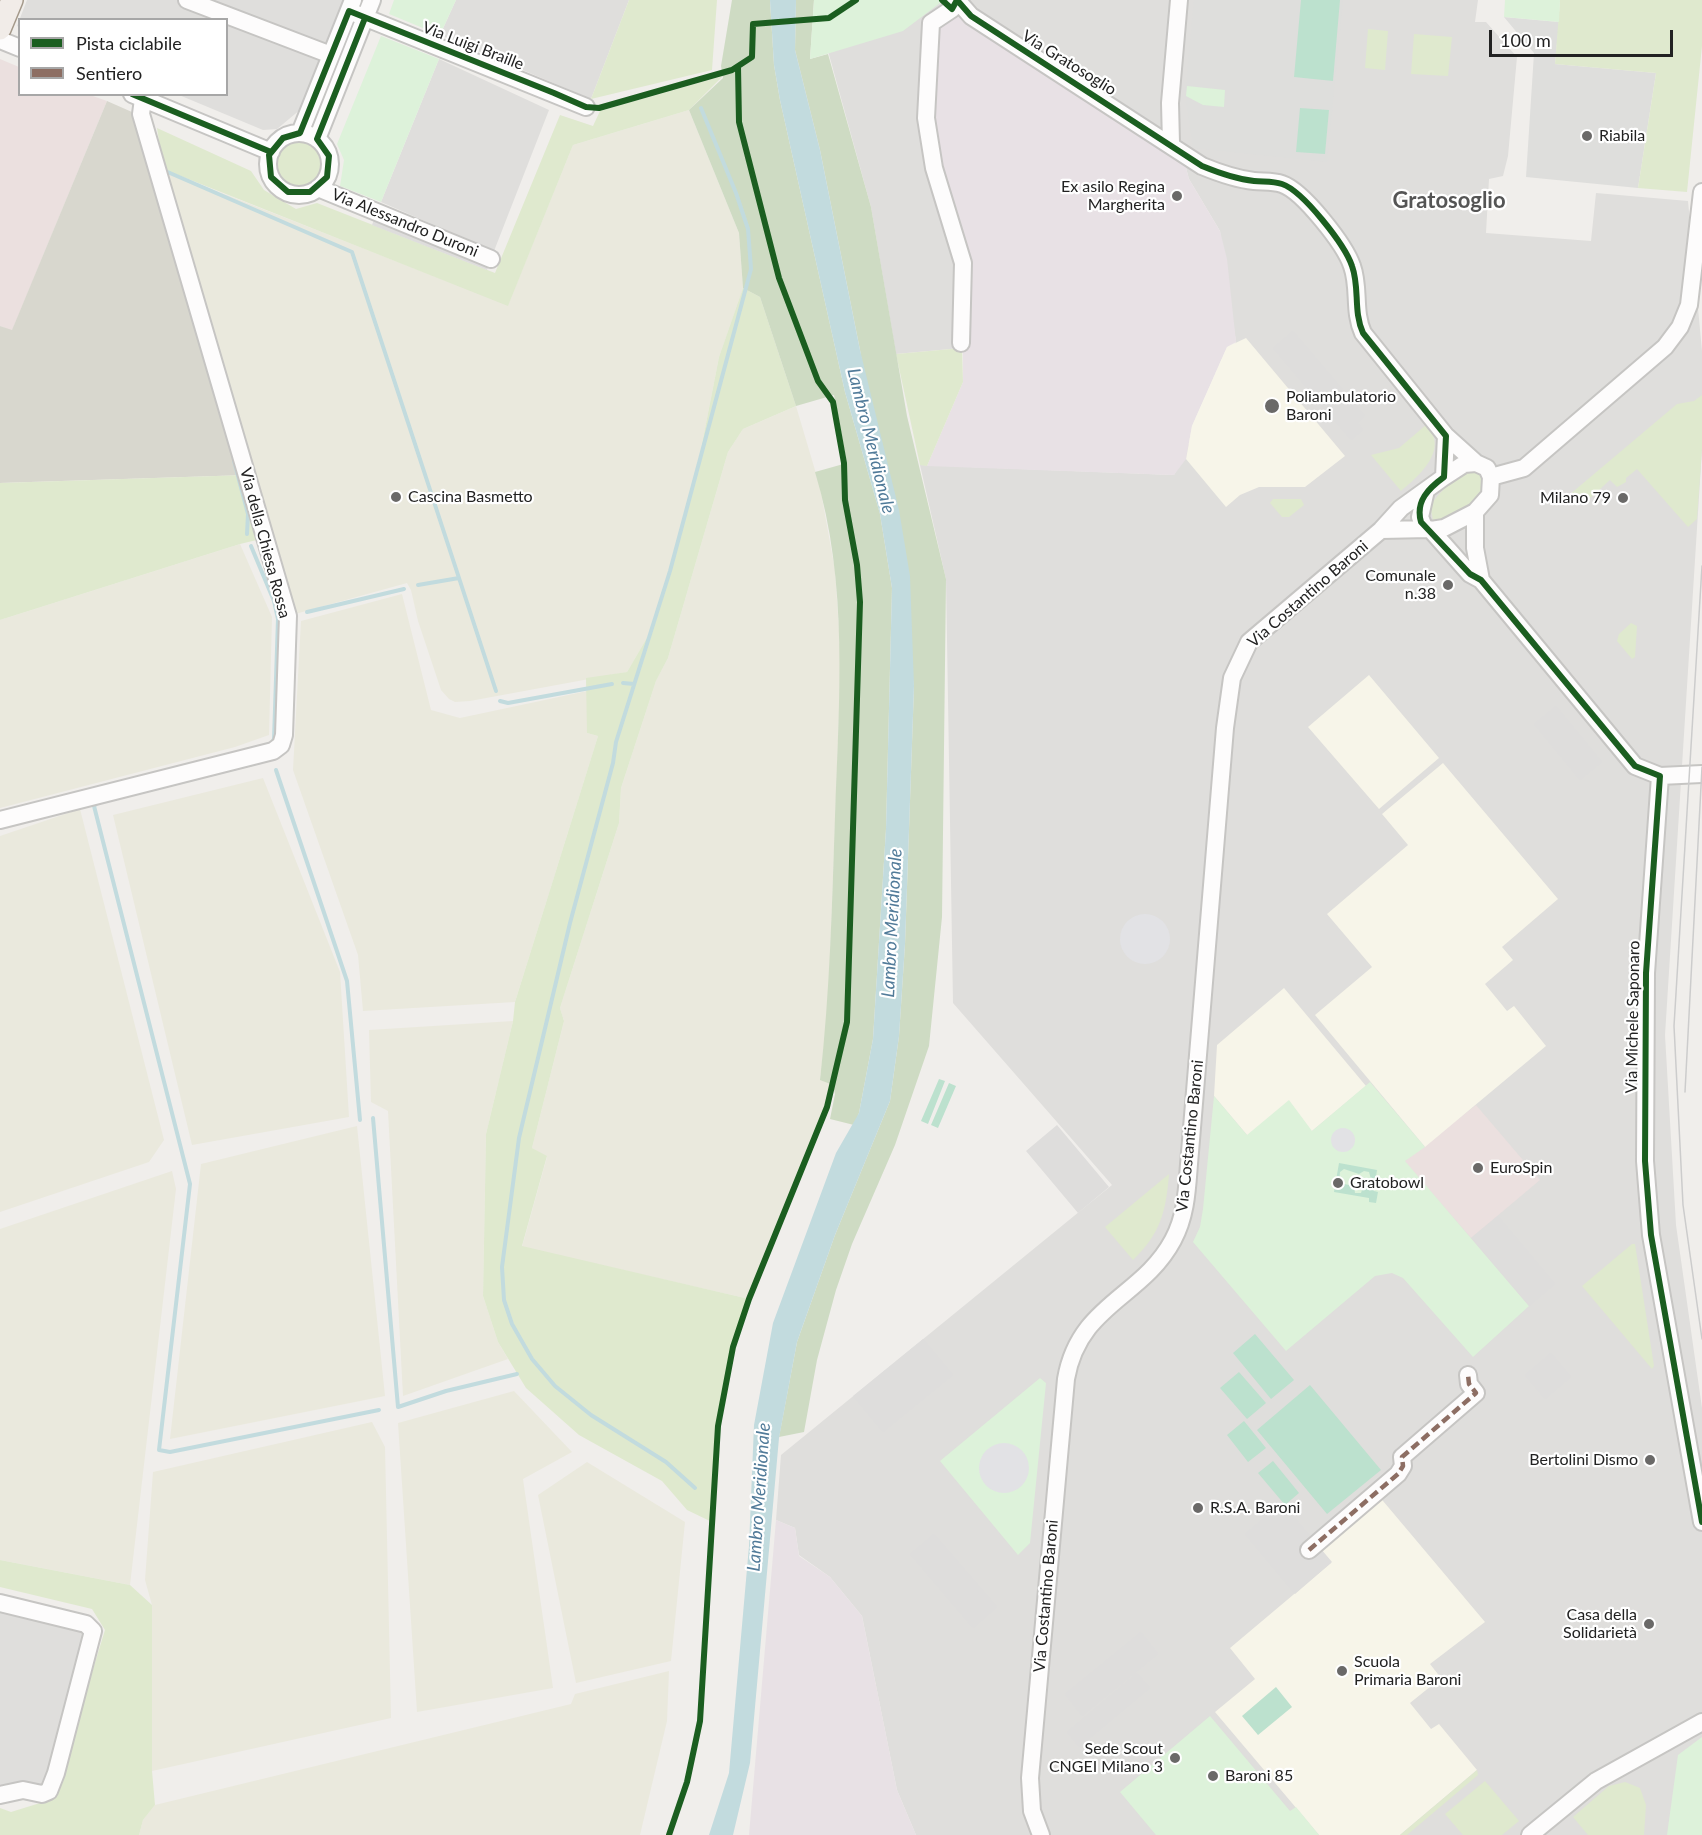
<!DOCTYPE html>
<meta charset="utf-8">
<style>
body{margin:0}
#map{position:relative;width:1702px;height:1835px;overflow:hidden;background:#f0eeeb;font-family:Lato,sans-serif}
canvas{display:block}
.legend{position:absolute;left:18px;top:18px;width:210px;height:78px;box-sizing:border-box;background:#fff;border:2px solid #a7a7a7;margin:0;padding:8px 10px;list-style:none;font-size:18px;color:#222}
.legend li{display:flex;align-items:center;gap:12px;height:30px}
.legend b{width:30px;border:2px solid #a7a7a7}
.scale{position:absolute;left:1489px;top:30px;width:184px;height:27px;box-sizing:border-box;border:3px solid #222;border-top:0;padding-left:8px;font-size:18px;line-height:21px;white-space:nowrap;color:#222;-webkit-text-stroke:4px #fff;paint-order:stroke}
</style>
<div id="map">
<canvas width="1702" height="1835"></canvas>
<ul class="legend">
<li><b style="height:8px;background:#1b5e20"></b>Pista ciclabile</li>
<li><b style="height:8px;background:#8d6e63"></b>Sentiero</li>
</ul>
<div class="scale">100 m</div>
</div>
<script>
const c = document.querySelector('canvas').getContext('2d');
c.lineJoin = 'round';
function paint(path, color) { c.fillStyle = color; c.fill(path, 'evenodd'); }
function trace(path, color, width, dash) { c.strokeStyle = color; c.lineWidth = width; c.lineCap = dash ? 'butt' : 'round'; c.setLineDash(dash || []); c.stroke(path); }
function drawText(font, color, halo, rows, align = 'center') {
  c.font = font + ' Lato,sans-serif'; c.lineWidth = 4.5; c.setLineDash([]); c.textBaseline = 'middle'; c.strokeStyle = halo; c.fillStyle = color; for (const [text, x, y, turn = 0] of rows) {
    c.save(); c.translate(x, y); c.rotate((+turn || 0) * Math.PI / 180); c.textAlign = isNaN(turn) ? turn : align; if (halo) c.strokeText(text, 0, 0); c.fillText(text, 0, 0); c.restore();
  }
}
const residential = new Path2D(`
 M 27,0 L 346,0 L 301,109 L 277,129 L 263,130 L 179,95 L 226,94 L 226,20 L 20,20 L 19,27 L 17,26 Z
 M 456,0 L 629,0 L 591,99 L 440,35 Z
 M 814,0 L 1478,0 L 1475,22 L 1486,22 L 1517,57 L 1508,156 L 1503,176 L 1489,179 L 1486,233 L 1591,241 L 1596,193 L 1688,201 L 1702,351 L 1702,449 L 1665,1035 L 1676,1225 L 1702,1408 L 1702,1835 L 916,1835 L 897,1790 L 862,1616 L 830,1577 L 799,1555 L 795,1528 L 776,1520 L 781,1455 L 1112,1185 L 953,1003 L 946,579 L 920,465 L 1174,475 L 1236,342 L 1220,231 L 1189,179 L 1185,164 L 963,263 L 962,348 L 896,354 L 871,207 Z
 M 439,59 L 549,110 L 494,251 L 381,202 Z
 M 0,1605 L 88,1626 L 44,1787 L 0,1791 Z`);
const commercial = new Path2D(`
 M 0,59 L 19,67 L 20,94 L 90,95 L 107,101 L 12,331 L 0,326 Z
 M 1476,1105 L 1540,1180 L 1471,1238 L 1404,1161 Z`);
const industrial = new Path2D(`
 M 952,9 L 1185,164 L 1189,179 L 1220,231 L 1227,259 L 1236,342 L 1227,347 L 1192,426 L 1186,459 L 1174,475 L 927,466 L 963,382 L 963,263 L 934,168 L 931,23 Z
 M 776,1520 L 795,1528 L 799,1556 L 830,1577 L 862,1616 L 897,1790 L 916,1835 L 749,1835 Z`);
const education = new Path2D(`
 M 1246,338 L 1345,456 L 1305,487 L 1259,487 L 1240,495 L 1226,507 L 1186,459 L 1192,426 L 1227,347 Z
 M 1369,675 L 1439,758 L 1379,809 L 1308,727 Z
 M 1443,763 L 1558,899 L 1502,947 L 1513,960 L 1485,984 L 1507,1011 L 1514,1006 L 1546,1046 L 1425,1147 L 1315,1015 L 1372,967 L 1327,914 L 1408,845 L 1382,814 Z
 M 1284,988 L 1366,1086 L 1312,1131 L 1247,1135 L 1214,1096 L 1217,1045 Z
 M 1378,1495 L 1485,1622 L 1430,1664 L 1441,1678 L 1410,1703 L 1431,1729 L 1439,1724 L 1477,1770 L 1400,1835 L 1319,1835 L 1215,1712 L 1255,1679 L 1230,1648 L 1331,1563 L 1318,1546 Z`);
const religious = new Path2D(`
 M 1194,0 L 1343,0 L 1327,162 L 1193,148 L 1185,96 Z
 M 1504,17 L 1559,22 L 1555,64 L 1656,73 L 1638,188 L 1526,177 L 1534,53 Z`);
const construction = new Path2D(`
 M 107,101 L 141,116 L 247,475 L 0,483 L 0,326 L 12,330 Z`);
const farmland = new Path2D(`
 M 689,110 L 739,233 L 743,288 L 719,357 L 701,449 L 670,571 L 648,636 L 627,672 L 470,701 L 455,702 L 449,699 L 441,690 L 418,621 L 411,590 L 407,583 L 288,616 L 158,168 L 508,305 L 573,145 Z
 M 796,406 L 820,487 L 835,570 L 841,660 L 828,1014 L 820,1079 L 833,1085 L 827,1107 L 749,1299 L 522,1247 L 547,1157 L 532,1148 L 564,1021 L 560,1008 L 619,823 L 621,788 L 656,681 L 668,658 L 728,452 L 743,429 Z
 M 240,544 L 272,617 L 269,735 L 235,747 L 0,808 L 0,620 Z
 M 402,594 L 431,710 L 460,718 L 587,691 L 587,733 L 598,736 L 515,1002 L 363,1011 L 358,955 L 293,770 L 301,621 Z
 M 263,778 L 340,972 L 349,1117 L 192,1145 L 113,815 Z
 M 80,809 L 164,1140 L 149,1162 L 0,1212 L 0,836 Z
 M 513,1021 L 486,1134 L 483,1296 L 498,1342 L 508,1359 L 403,1396 L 388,1111 L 371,1102 L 369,1030 Z
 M 357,1126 L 385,1396 L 170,1439 L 201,1164 Z
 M 172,1171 L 176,1189 L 130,1585 L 0,1560 L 0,1229 Z
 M 514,1391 L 572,1452 L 523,1479 L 553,1688 L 417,1712 L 398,1423 Z
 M 372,1422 L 385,1447 L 391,1718 L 152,1771 L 152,1605 L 145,1580 L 153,1472 Z
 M 587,1462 L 685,1522 L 671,1661 L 576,1683 L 538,1495 Z
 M 669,1671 L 667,1721 L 640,1835 L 139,1835 L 143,1820 L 155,1805 L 571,1704 L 575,1694 Z`);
const grass = new Path2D(`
 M 629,0 L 717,0 L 712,70 L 591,99 Z
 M 1560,0 L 1702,0 L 1702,46 L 1687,192 L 1638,188 L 1656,73 L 1555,64 Z
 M 1368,29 L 1388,31 L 1385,70 L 1365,68 Z
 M 1414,34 L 1452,37 L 1448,76 L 1411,74 Z
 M 723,76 L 689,110 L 573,145 L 508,306 L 163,169 L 157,128 L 251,171 L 264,190 L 296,209 L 317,203 L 495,273 L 560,115 L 593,126 L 600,111 Z
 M275 164a23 23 0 1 1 46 0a23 23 0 1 1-46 0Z
 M 743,288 L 760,297 L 796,406 L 743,429 L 728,452 L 668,658 L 656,681 L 621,788 L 619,823 L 560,1008 L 564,1021 L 532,1148 L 547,1156 L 522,1246 L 749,1299 L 724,1384 L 718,1426 L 712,1522 L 687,1510 L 662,1481 L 579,1435 L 526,1388 L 498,1342 L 483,1296 L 486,1134 L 513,1021 L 515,1002 L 598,736 L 587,733 L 586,678 L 627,672 L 648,636 L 670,571 L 701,449 L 719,357 Z
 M 962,348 L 963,382 L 927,466 L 920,465 L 896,354 Z
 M 1702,395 L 1702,449 L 1697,519 L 1688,527 L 1637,469 L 1626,478 L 1626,482 L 1617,487 L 1610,480 C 1596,492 1580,514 1562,501 L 1677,404 L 1694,401 Z
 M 1426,425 C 1450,449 1419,476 1401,491 L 1371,455 L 1399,448 Z
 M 1475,470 L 1480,470 L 1488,484 L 1468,511 L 1437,523 L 1433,520 L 1430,506 C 1442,489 1455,476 1475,470 Z
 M 247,475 L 265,538 L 240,544 L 0,620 L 0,483 Z
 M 1273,499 L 1301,499 L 1304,505 L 1289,517 L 1282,517 L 1270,503 Z
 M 1631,623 L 1637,626 L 1635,657 L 1632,659 L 1617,641 L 1619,634 Z
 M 1169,1174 C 1166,1211 1161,1233 1133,1260 L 1105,1227 Z
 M 1632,1244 L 1635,1244 L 1654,1366 L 1652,1369 L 1582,1286 Z
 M 0,1560 L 130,1585 L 152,1605 L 152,1771 L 155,1805 L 143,1820 L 139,1835 L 0,1835 L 0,1808 L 11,1812 L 53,1799 L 105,1630 L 92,1609 L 0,1587 Z
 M 1477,1770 L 1478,1775 L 1407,1835 L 1400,1835 Z
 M 1485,1781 L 1519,1821 L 1502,1835 L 1463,1835 L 1445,1814 Z
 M 1625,1782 L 1640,1788 L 1646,1805 L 1644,1835 L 1588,1835 L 1573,1817 L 1609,1786 Z`);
const forest = new Path2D(`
 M 732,0 L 770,0 L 774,65 L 780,100 L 845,392 L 880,514 L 892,588 L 886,829 L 873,1039 L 859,1113 L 854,1125 L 830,1119 L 835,1094 L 833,1085 L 820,1080 C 830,992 832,904 835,816 C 839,701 849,583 815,472 L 847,463 L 834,395 L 796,406 L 760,297 L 743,288 L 739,233 L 689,110 L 723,78 L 721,66 Z
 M 796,0 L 814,0 L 810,59 L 828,54 L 871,207 L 907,416 L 946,579 L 942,917 L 929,1046 L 895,1145 L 852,1244 L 836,1290 L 817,1360 L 804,1432 L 779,1437 L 797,1342 L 835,1235 L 890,1101 L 899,1036 L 905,944 L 914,686 L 860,350 L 820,150 L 795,50 Z`);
const park = new Path2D(`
 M 394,0 L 456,0 L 440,35 L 389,14 Z
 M 814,0 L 944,0 L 903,31 L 810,59 Z
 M 1505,0 L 1560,0 L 1559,22 L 1504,17 Z
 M 381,36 L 439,59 L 381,202 L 340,186 L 344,160 L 337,144 Z
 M 1187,86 L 1225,90 L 1224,107 L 1203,105 L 1186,96 Z
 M 1370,1082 L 1425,1147 L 1405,1161 L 1529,1306 L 1473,1357 L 1403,1278 L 1392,1273 L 1375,1276 L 1286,1351 L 1193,1242 L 1200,1227 L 1203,1209 L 1214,1096 L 1247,1135 L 1289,1100 L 1312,1131 Z
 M 1040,1378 L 1046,1383 L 1030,1543 L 1018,1555 L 940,1461 Z
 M 1210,1716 L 1290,1811 L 1296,1807 L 1319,1835 L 1156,1835 L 1120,1792 Z
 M 1702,1737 L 1702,1835 L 1667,1835 L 1678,1755 Z`);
const pitch = new Path2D(`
 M 1301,0 L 1340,0 L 1333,81 L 1294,77 Z
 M 1300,108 L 1329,110 L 1325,154 L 1296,152 Z
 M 939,1079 L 945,1081 L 928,1124 L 921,1121 Z
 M 949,1083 L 956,1086 L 938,1128 L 931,1125 Z
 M 1339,1163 L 1377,1170 L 1374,1191 L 1378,1192 L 1376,1203 L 1369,1202 L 1369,1198 L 1334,1192 ZM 1344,1169 L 1359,1174 L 1364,1171 L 1369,1172 L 1372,1183 L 1363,1187 L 1361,1193 L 1355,1193 L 1354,1186 L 1339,1183 L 1340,1172 Z
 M 1255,1334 L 1294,1380 L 1271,1399 L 1233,1353 Z
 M 1239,1372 L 1266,1403 L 1247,1419 L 1220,1388 Z
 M 1310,1385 L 1381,1470 L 1327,1514 L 1257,1430 Z
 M 1244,1421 L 1266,1448 L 1248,1462 L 1227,1435 Z
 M 1273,1461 L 1299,1493 L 1285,1505 L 1258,1473 Z
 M 1276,1687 L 1292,1707 L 1258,1735 L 1242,1716 Z`);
const parking = new Path2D(`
 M 375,217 L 489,264 L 487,270 L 372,225 Z
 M 1293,331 L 1365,416 L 1358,423 L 1363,430 L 1351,440 L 1273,348 Z
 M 1556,706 L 1602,762 L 1580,780 L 1534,724 Z
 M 1057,1125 L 1109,1187 L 1078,1213 L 1026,1151 Z
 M 1498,1216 L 1555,1284 L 1529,1306 L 1471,1238 Z
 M 923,1339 L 953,1375 L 883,1432 L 853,1396 Z
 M 1551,1353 L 1571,1377 L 1545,1399 L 1525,1375 Z
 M 1282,1503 L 1332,1562 L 1295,1594 L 1245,1534 Z
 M 934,1534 L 997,1607 L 973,1628 L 910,1554 Z
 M 1141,1632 L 1158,1654 L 1082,1716 L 1065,1694 Z
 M 1137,1673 L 1150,1688 L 1079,1747 L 1067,1732 Z`);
const plaza = new Path2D(`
 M1120 939a25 25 0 1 1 50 0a25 25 0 1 1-50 0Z
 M1331 1140a12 12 0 1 1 24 0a12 12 0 1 1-24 0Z
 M979 1468a25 25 0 1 1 50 0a25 25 0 1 1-50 0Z`);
const water = new Path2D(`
 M 770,0 L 796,0 L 795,50 L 820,150 L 860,350 L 899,510 L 910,576 L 914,686 L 905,944 L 899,1036 L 890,1101 L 835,1235 L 797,1342 L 779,1438 L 750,1763 L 733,1835 L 709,1835 L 729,1773 L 749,1546 L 754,1425 L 773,1323 L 836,1153 L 859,1113 L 873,1039 L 886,829 L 892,588 L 880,514 L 845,392 L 780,100 L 774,65 Z`);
const stream = new Path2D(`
 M 163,170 L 352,252 L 459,578
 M 234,461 L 248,514 L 247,534
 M 251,546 L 274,601 L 278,619 L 274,739 L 271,744
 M 418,585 L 459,578 L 496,691
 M 307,612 L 404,589
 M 623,683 L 634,684
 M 500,701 L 508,703 L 612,684
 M 260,762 L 97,803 L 94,806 L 190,1184 L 159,1450 L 170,1452 L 379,1410
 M 276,770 L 347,981 L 360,1120
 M 373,1118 L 398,1407 L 446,1391 L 517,1374
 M 695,1488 L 666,1462 L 591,1415 L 555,1386 L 532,1359 L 512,1324 L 504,1300 L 502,1267 L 519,1138 L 570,923 L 613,763 L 616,742 L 670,571 L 751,269 L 748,229 L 736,193 L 701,108`);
const minor = new Path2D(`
 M 187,0 L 331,55
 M 957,0 L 971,16 L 1202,166 C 1219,173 1235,179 1254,181 C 1263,182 1273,181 1282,184 C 1303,191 1345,245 1352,266 C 1360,288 1353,311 1363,333 L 1446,436 L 1476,463 L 1487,468 L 1491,477 L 1490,495 L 1475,512 L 1444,528 L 1431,530 L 1424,527 L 1420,517 L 1426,490
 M 957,0 L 952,9 L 931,23 L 926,118 L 934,168 L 963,263 L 961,343
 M 349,11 L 586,107
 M 0,40 L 20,48
 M 132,94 L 271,152
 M 300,133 L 353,0
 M268 164a31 31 0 1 1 62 0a31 31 0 1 1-62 0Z
 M 317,139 L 372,0
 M 1171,143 L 1170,103 L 1179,0
 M 318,188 L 491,259
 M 1444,477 L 1464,464 L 1476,463
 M 1491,477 L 1524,468 L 1665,347 L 1680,327 L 1689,305 L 1702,192
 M 1475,512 L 1475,548 L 1481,580
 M 1381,530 L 1429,529
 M 1431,530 L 1470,574 L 1481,580 L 1635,766 L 1660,776 L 1702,774
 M 1660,776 L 1646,973 L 1645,1161 L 1651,1235 L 1702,1522
 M 0,820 L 273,751 L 281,745 L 284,735 L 288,616 L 141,114 L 143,99
 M 1309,1550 L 1398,1474 L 1403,1466 L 1402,1457 L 1476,1393 L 1469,1384 L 1468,1375
 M 0,1603 L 86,1624 L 93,1631 L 56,1773 L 49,1791 L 42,1794 L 23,1790 L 0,1795
 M 1041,1835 L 1032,1811 L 1030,1778 L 1066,1379 C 1079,1304 1142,1298 1173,1240 C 1186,1216 1187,1190 1189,1164 L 1225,728 L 1232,678 L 1249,642 L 1381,530 L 1401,508 L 1444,477 L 1446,436
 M 1530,1835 L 1596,1781 L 1702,1722`);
const major = new Path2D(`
 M 0,29 L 12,0`);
const tram = new Path2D(`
 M 1702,566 L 1674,1026 L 1683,1205 L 1702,1339
 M 1685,1092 L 1702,767`);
const quiet = new Path2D(`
 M 1309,1550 L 1398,1474 L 1403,1466 L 1402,1457 L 1476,1393 L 1469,1384 L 1468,1375`);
const cycleway = new Path2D(`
 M 942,0 L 952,9 L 957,0 L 971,16 L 1202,166 C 1219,173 1235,179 1254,181 C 1263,182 1273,181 1282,184 C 1303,191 1345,245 1352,266 C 1360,288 1353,311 1363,333 L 1446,436 L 1444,477 C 1429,488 1415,501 1421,522 L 1470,574 L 1481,580 L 1635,766 L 1660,776 L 1646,973 L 1645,1161 L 1651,1235 L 1702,1522
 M 365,18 L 317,139 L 329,156 L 327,177 L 310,192 L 288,192 L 271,177 L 269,155 L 283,138 L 300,133 L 349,11 L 554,93 L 586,107 L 599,108 L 732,70 L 752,57 L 753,24 L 829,18 L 856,0
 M 132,94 L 271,152
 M 669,1835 L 687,1782 L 700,1721 L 718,1426 L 733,1347 L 749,1299 L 827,1107 L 847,1022 L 860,602 L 857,565 L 845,500 L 844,463 L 833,402 L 818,381 L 779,278 L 739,122 L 738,67`);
const markers = [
 [1587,136,6,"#6a6968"],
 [1177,196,6,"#6a6968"],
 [1272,406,8,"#6a6968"],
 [396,497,6,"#6a6968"],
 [1623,498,6,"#6a6968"],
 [1448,585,6,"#6a6968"],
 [1478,1168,6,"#6a6968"],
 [1338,1183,6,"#6a6968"],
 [1650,1460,6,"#6a6968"],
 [1198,1508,6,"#6a6968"],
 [1649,1624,6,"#6a6968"],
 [1342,1671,6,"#6a6968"],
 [1175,1758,6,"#6a6968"],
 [1213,1776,6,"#6a6968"]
];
const streetNames = [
 ["Via Luigi Braille",473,46,21],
 ["Via Gratosoglio",1069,63,32],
 ["Via Alessandro Duroni",405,223,22],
 ["Via della Chiesa Rossa",265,543,75],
 ["Via Costantino Baroni",1308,594,-41],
 ["Via Michele Saponaro",1633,1017,-89],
 ["Via Costantino Baroni",1190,1136,-84],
 ["Via Costantino Baroni",1046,1596,-85]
];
const poiNames = [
 ["Riabila",1599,136],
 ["Ex asilo Regina",1165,187,"right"],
 ["Margherita",1165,205,"right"],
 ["Poliambulatorio",1286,397],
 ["Baroni",1286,415],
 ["Cascina Basmetto",408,497],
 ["Milano 79",1611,498,"right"],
 ["Comunale",1436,576,"right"],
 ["n.38",1436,594,"right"],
 ["EuroSpin",1490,1168],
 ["Gratobowl",1350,1183],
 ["Bertolini Dismo",1638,1460,"right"],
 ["R.S.A. Baroni",1210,1508],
 ["Casa della",1637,1615,"right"],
 ["Solidarietà",1637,1633,"right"],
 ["Scuola",1354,1662],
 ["Primaria Baroni",1354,1680],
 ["Sede Scout",1163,1749,"right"],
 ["CNGEI Milano 3",1163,1767,"right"],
 ["Baroni 85",1225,1776]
];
const waterNames = [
 ["Lambro Meridionale",871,441,76],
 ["Lambro Meridionale",892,923,-87],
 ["Lambro Meridionale",759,1497,-86]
];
const districtNames = [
 ["Gratosoglio",1449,201]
];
paint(residential, '#dfdedc');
paint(commercial, '#ebe0df');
paint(industrial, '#e8e1e5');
paint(education, '#f7f5e9');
paint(religious, '#dededc');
paint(construction, '#d8d7ce');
paint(farmland, '#eae9dd');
paint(grass, '#dfe9ce');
paint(forest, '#cedbc3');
paint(park, '#ddf2da');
paint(pitch, '#bce1ce');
paint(parking, '#dedddc');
paint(plaza, '#e2e2e5');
paint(water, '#c2dbde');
trace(stream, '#c2dbde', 4);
trace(minor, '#c6c5c3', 20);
trace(major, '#a4998a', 24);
trace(minor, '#fdfcfc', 16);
trace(major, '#f1ece8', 21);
trace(tram, '#ccc', 1.5);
trace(quiet, '#8d6e63', 4.5, [9, 4.5]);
trace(cycleway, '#1b5e20', 6);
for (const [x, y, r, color] of markers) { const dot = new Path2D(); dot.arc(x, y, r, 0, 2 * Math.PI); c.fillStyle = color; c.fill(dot); trace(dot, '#fff', 2); }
drawText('16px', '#222', '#fff', streetNames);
drawText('16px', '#222', '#fff', poiNames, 'left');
drawText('italic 18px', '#517b99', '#fff', waterNames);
drawText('bold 22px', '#555', '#fff', districtNames);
</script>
